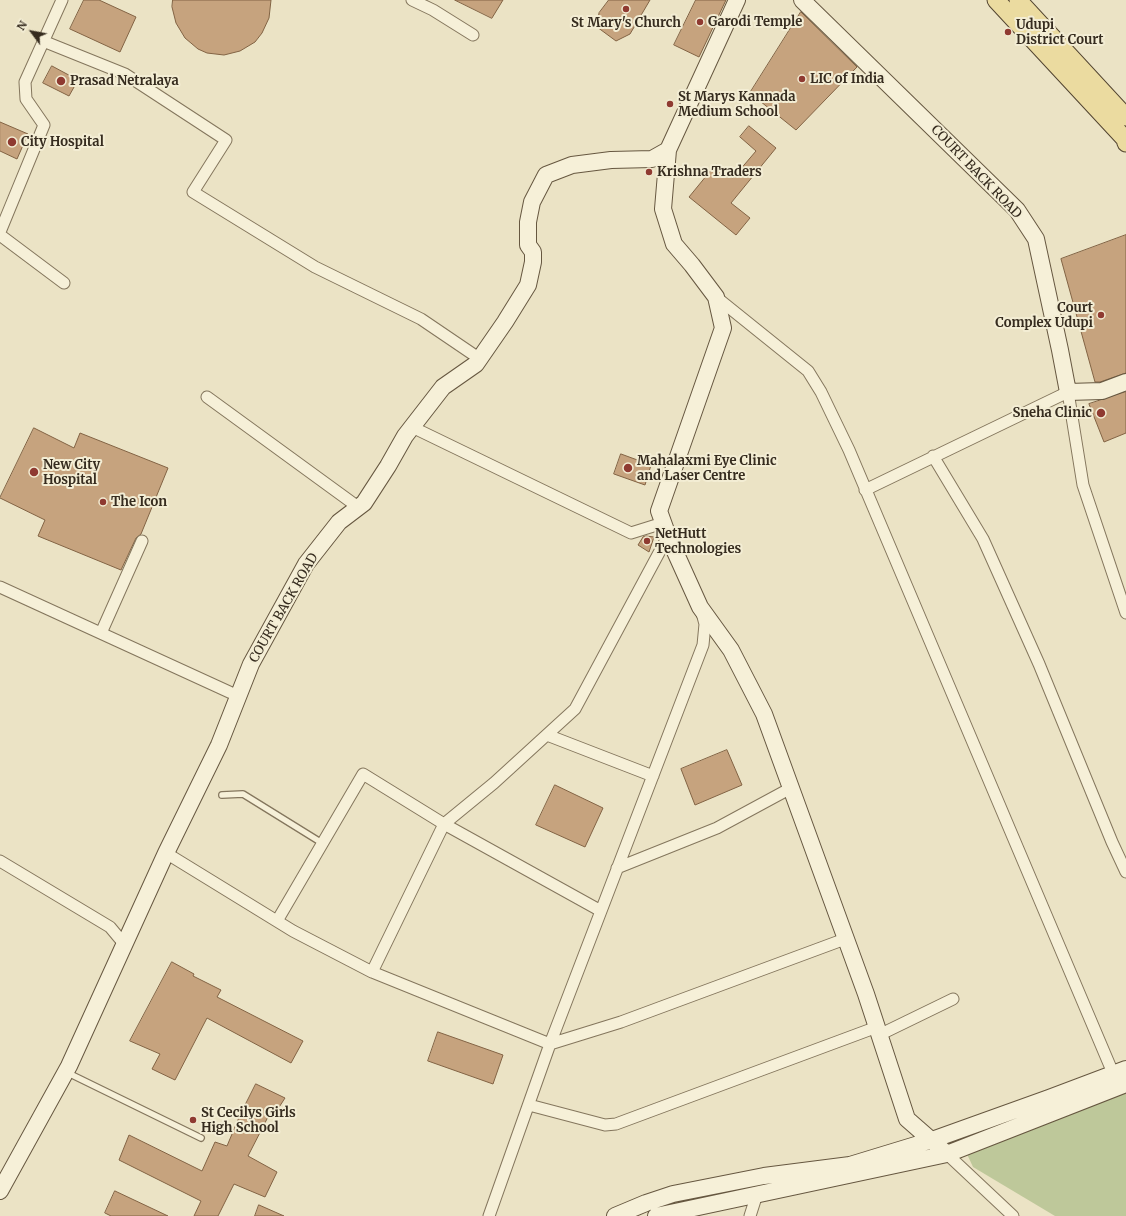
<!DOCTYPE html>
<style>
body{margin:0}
#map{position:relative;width:1126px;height:1216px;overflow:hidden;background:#ebe3c5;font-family:Merriweather,serif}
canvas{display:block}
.north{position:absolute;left:12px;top:12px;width:40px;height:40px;-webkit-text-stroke:3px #f3edd4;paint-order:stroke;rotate:302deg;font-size:11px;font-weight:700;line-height:16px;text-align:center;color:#362c1f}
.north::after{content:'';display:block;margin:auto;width:14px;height:18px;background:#362c1f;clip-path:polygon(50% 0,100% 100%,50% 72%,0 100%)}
</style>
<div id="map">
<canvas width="1126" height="1216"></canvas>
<div class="north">N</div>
</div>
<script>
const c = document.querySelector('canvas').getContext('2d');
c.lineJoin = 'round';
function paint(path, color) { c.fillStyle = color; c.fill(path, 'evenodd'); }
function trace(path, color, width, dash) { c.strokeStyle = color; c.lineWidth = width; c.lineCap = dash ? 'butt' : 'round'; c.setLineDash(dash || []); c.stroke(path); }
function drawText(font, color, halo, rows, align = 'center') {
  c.font = font + ' Merriweather,serif'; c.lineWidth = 4; c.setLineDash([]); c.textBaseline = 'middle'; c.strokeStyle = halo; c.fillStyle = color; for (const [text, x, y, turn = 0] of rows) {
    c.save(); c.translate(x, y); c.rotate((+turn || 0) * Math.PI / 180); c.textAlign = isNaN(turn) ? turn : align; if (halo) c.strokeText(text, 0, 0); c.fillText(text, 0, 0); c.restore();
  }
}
const green = new Path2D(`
 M 1126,1092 L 1126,1216 L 1055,1216 L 973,1167 L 967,1154 Z`);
const building = new Path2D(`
 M 84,0 L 99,0 L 136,17 L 120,52 L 70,29 Z
 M 173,0 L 271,0 L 269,18 L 262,33 L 255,42 L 240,51 L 224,55 L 207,53 L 198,49 L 185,38 L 176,23 L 172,7 Z
 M 455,0 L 503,0 L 492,18 Z
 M 609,0 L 650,0 L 630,34 L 616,41 L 597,27 L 599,13 Z
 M 696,0 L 726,0 L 699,57 L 674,45 Z
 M 801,12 L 857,67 L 796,130 L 750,93 Z
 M 52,66 L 78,80 L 69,96 L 43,83 Z
 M 0,122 L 28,134 L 17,159 L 0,151 Z
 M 749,126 L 776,148 L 731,203 L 750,218 L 736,235 L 689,197 L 716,164 L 733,178 L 756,151 L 740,137 Z
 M 1126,235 L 1126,373 L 1100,382 L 1095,382 L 1061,259 Z
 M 1126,392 L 1126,433 L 1104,442 L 1089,404 Z
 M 34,428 L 74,448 L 80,433 L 168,468 L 141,534 L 136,538 L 121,570 L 38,536 L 45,520 L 0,498 Z
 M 621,454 L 651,465 L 645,485 L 614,474 Z
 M 646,536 L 654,537 L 649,552 L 638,545 L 643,537 Z
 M 727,750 L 742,785 L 695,805 L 681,769 Z
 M 555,785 L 603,808 L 585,847 L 536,825 Z
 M 172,962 L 194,974 L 193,976 L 221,990 L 217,997 L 303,1041 L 291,1063 L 207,1018 L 175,1080 L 152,1069 L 160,1054 L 130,1041 Z
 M 438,1032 L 503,1055 L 493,1084 L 428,1061 Z
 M 256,1084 L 285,1098 L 274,1115 L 270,1113 L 248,1156 L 277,1172 L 265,1197 L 234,1184 L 218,1216 L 194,1216 L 201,1201 L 119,1160 L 129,1135 L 202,1171 L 215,1142 L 227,1146 L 240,1115 Z
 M 115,1191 L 168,1216 L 111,1216 L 105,1213 Z
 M 259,1205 L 284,1216 L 255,1216 Z`);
const lane = new Path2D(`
 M 222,795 L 243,794 L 322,843
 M 68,1073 L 201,1138`);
const street = new Path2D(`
 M 412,0 L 433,10 L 473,35
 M 43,41 L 125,74 L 226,140 L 193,192 L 315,267 L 421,319 L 480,359
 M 0,232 L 44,125 L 26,99 L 25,82 L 62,0
 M 0,235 L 64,283
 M 716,297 L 808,371 L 821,392 L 849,450 L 1113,1073
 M 207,397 L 358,507
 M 412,427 L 631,533 L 663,523
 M 933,456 L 983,539 L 1039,664 L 1112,842 L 1126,872
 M 865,490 L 1068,392 L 1083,485 L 1126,613
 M 0,587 L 238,696
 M 101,633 L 142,541
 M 547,735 L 653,776
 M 166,853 L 293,931 L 372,972 L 550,1044 L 621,1022 L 845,939
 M 0,861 L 110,927 L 125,945
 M 617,868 L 717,828 L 791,788
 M 277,921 L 363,774 L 444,824 L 601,911
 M 372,972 L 444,824 L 494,783 L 575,709 L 668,536
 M 879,1035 L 953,999
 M 529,1105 L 605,1125 L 616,1124 L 877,1027
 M 947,1154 L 1013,1216
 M 489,1216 L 550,1044 L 703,645 L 705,624 L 702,613
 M 750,1216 L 757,1194`);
const secondary = new Path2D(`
 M 737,0 L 668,150 L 663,209 L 674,244 L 692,265 L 716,297 L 723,328 L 659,511 L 668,536 L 700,607 L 731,650 L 764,714 L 866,994 L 907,1119 L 947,1154
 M 802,0 L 1017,210 L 1036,239 L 1060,350 L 1068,392 L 1102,391 L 1126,382
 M 0,1191 L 69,1066 L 166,853 L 219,745 L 251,664 L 306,564 L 339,522 L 364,503 L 388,466 L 405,436 L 443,387 L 476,364 L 505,322 L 528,285 L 533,262 L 533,252 L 528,245 L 528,222 L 532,202 L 546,175 L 572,165 L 611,160 L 652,159 L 668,150
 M 615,1216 L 646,1203 L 673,1194 L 764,1176 L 850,1165 L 932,1140 L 1049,1098 L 1126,1069
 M 656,1216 L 947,1154 L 1126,1084`);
const primary = new Path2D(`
 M 996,0 L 1125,139 L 1126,143
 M 1018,0 L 1126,117`);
const markers = [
 [626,9,4,"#8f3a31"],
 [700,22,4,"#8f3a31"],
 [1008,32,4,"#8f3a31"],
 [802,79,4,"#8f3a31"],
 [61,81,5,"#8f3a31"],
 [670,104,4,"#8f3a31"],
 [12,142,5,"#8f3a31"],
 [649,172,4,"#8f3a31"],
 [1101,315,4,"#8f3a31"],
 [1101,413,5,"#8f3a31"],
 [628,468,5,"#8f3a31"],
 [34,472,5,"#8f3a31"],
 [103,502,4,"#8f3a31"],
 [647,541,4,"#8f3a31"],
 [193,1120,4,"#8f3a31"]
];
const poiNames = [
 ["Garodi Temple",708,22],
 ["St Mary's Church",626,23,"center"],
 ["Udupi",1016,25],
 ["District Court",1016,40],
 ["LIC of India",810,79],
 ["Prasad Netralaya",70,81],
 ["St Marys Kannada",678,97],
 ["Medium School",678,112],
 ["City Hospital",21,142],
 ["Krishna Traders",657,172],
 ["Court",1093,308,"right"],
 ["Complex Udupi",1093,323,"right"],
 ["Sneha Clinic",1092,413,"right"],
 ["Mahalaxmi Eye Clinic",637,461],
 ["and Laser Centre",637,476],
 ["New City",43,465],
 ["Hospital",43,480],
 ["The Icon",111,502],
 ["NetHutt",655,534],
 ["Technologies",655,549],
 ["St Cecilys Girls",201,1113],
 ["High School",201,1128]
];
const streetNames = [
 ["COURT BACK ROAD",976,172,46],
 ["COURT BACK ROAD",284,608,-60]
];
paint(green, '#bec89a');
paint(building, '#c6a37e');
trace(building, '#826344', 1);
trace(lane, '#84765d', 8);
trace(street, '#84765d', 13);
trace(secondary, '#665740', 18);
trace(primary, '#524430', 19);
trace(lane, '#f6f0d8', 5.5);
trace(street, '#f6f0d8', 11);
trace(secondary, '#f6f0d8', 16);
trace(primary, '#ebdba0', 17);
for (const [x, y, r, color] of markers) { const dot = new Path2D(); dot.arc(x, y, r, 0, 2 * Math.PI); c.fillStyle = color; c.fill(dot); trace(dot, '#f3edd4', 1.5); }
drawText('bold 13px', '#362c1f', '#f3edd4', poiNames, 'left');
drawText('13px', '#362c1f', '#f3edd4', streetNames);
</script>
